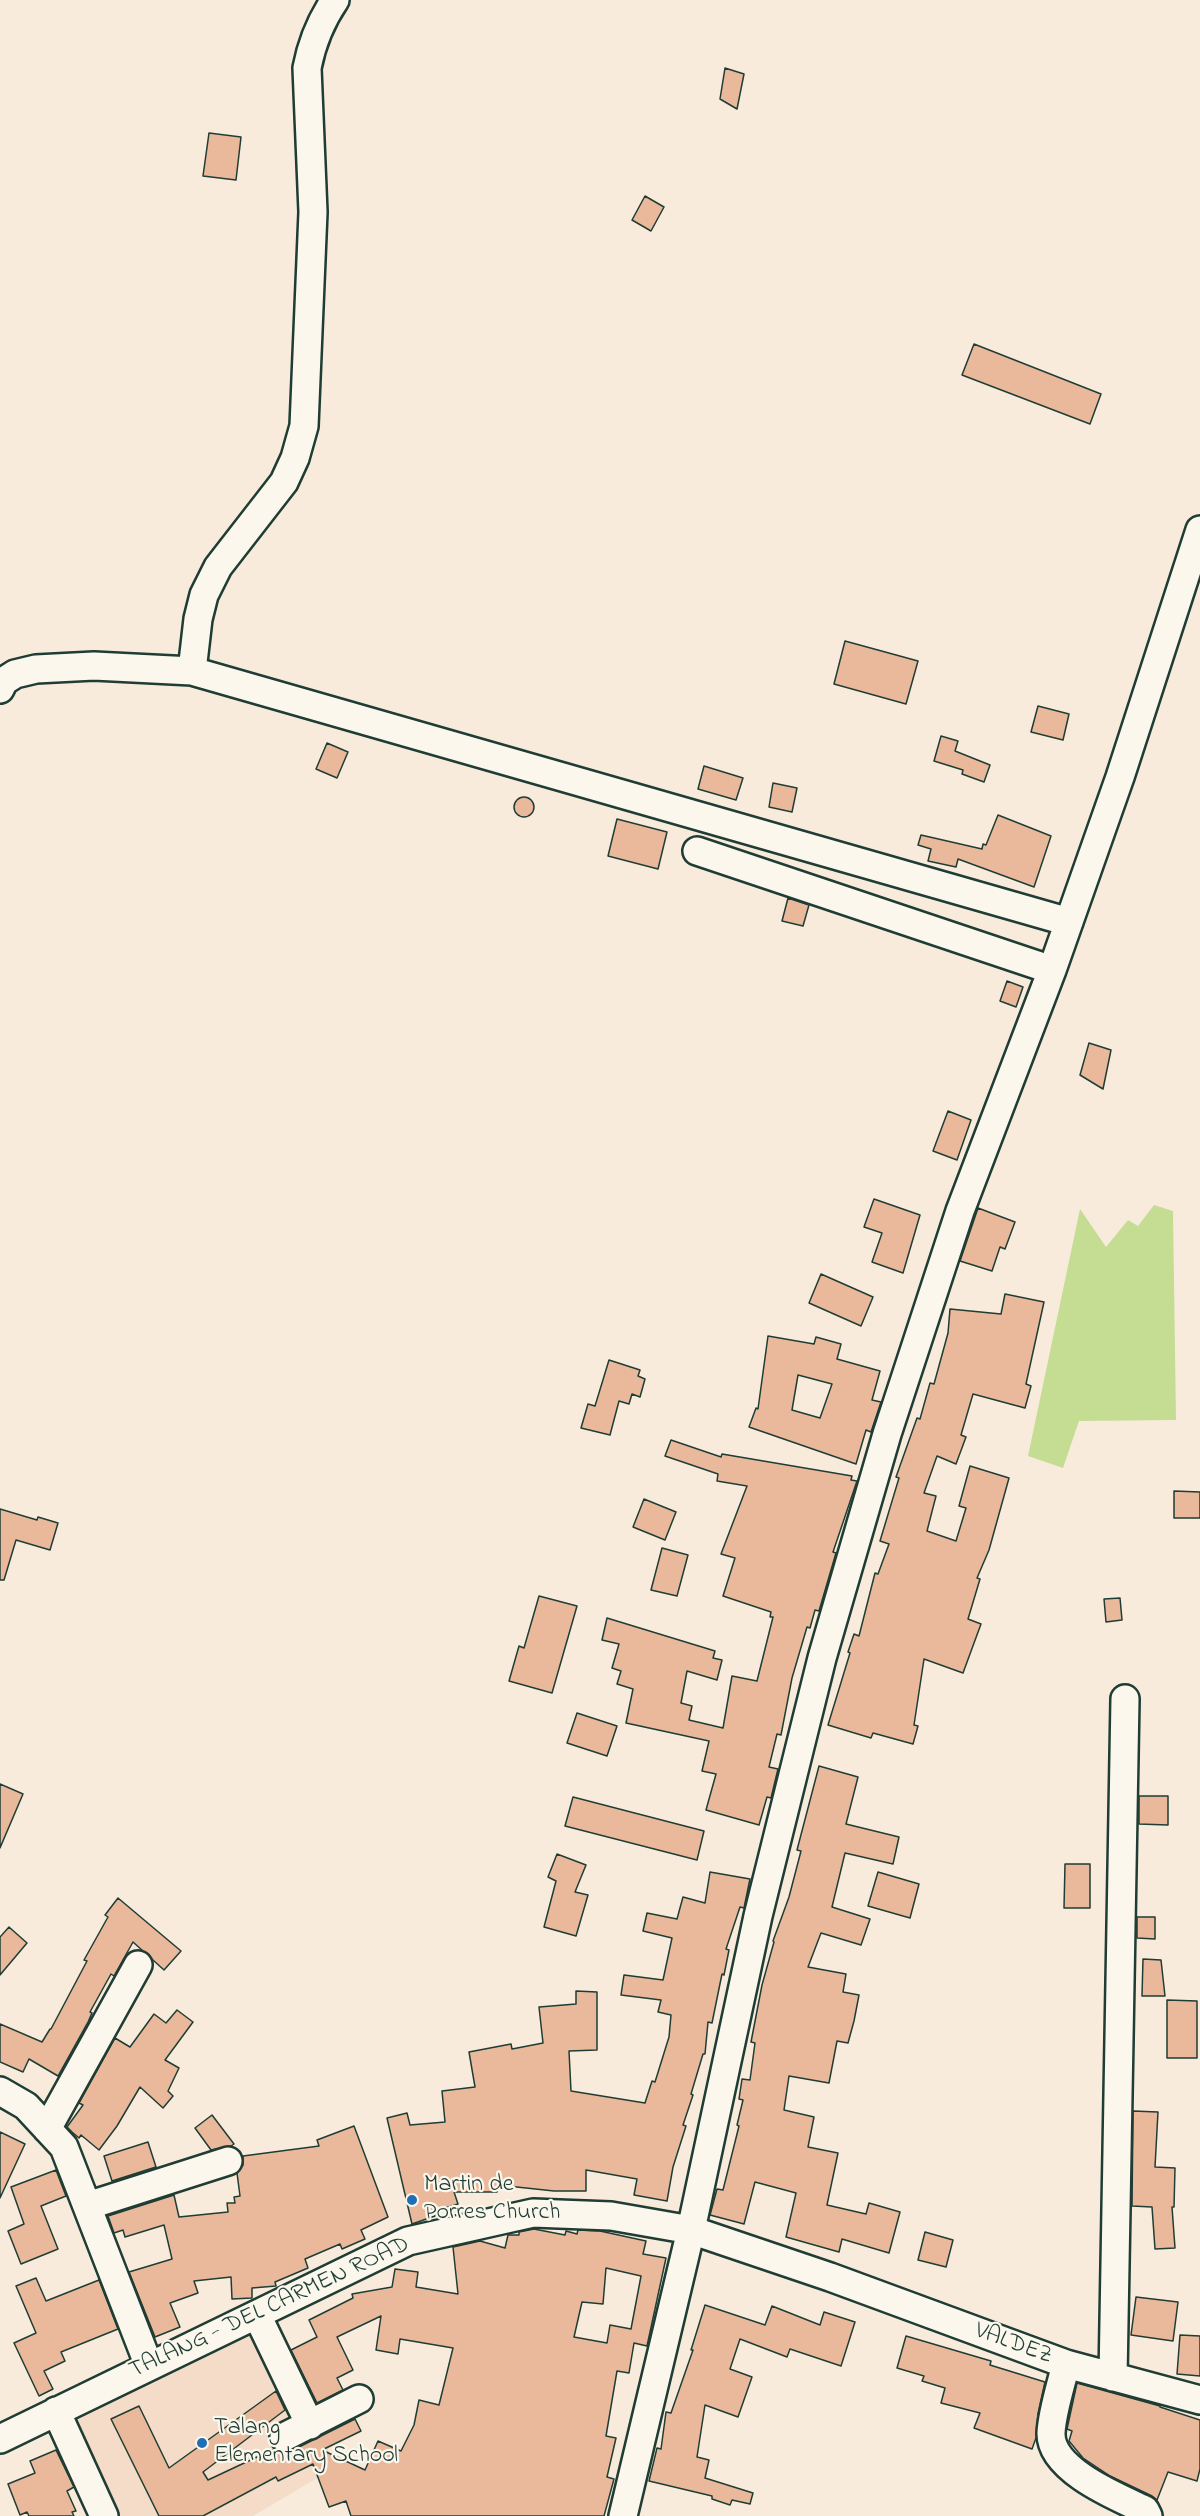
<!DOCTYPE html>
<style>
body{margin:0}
canvas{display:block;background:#f8ebdc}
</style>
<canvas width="1200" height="2516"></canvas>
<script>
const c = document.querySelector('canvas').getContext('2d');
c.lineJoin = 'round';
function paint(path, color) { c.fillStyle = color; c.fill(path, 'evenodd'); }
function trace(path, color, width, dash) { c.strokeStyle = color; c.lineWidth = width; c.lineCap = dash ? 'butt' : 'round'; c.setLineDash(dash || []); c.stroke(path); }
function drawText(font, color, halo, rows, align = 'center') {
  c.font = font + ' "Indie Flower",sans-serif'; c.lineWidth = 4.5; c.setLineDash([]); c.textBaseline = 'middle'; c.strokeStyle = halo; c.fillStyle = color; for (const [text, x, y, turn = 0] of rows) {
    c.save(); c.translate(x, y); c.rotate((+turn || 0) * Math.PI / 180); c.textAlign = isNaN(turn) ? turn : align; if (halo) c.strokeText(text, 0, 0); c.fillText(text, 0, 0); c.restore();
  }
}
const built = new Path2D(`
 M 258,2322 L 312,2415 L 336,2467 L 253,2516 L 111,2516 L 67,2418 Z`);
const green = new Path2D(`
 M 1154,1205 L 1173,1211 L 1176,1420 L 1079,1421 L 1063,1468 L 1028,1456 L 1080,1209 L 1106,1247 L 1128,1220 L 1138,1226 Z`);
const building = new Path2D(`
 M 725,68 L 744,74 L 737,109 L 720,99 Z
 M 209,133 L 241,137 L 236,180 L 203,176 Z
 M 645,196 L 664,207 L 651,231 L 632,220 Z
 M 974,344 L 1101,394 L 1090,424 L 962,375 Z
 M 845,641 L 918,661 L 906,704 L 834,684 Z
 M 1038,706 L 1069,714 L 1063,740 L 1031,732 Z
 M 941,736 L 958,741 L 955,751 L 990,765 L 984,782 L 962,774 L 963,770 L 934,761 Z
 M 327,743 L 348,752 L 337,778 L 316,769 Z
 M 704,766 L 743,778 L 736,800 L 698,789 Z
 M 773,783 L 797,788 L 792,812 L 769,807 Z
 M514 807a10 10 0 1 1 20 0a10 10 0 1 1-20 0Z
 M 998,815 L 1051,836 L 1034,887 L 958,859 L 956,867 L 928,861 L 931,849 L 918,845 L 921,835 L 982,849 L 983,844 L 986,845 Z
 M 617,819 L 667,832 L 658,869 L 608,856 Z
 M 788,898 L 809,905 L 803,926 L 782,921 Z
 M 1007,981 L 1023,987 L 1016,1007 L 1000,1001 Z
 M 1089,1043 L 1111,1050 L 1103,1089 L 1080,1075 Z
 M 948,1111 L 971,1120 L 957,1160 L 933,1151 Z
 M 874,1199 L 920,1215 L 903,1273 L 872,1262 L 882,1233 L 864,1227 Z
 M 978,1208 L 1015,1222 L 1005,1249 L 1000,1247 L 992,1271 L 960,1261 Z
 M 821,1274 L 873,1297 L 861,1326 L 809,1303 Z
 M 1005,1294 L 1044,1302 L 1026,1384 L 1031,1386 L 1025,1408 L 973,1394 L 961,1435 L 966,1437 L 956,1464 L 937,1456 L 924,1493 L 936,1496 L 927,1531 L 956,1541 L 966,1508 L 959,1506 L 970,1466 L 1009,1478 L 989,1550 L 977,1578 L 980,1579 L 968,1619 L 981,1624 L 963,1673 L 924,1659 L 914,1725 L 918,1726 L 913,1744 L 873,1733 L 871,1738 L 828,1725 L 850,1653 L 848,1652 L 854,1634 L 859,1636 L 875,1573 L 878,1574 L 889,1544 L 880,1541 L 899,1478 L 896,1477 L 917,1418 L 920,1419 L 930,1383 L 934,1384 L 948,1333 L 950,1309 L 1001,1314 Z
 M 768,1336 L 814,1344 L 816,1337 L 841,1344 L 837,1359 L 880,1371 L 872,1400 L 881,1402 L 871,1432 L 866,1430 L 856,1464 L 749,1427 L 756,1408 L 758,1409 ZM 798,1375 L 832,1384 L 820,1418 L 792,1410 Z
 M 609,1360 L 640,1370 L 638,1376 L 645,1379 L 640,1397 L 632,1394 L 629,1404 L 619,1401 L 610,1435 L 581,1428 L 588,1404 L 595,1406 Z
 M 671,1440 L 721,1457 L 722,1454 L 852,1476 L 851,1480 L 857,1481 L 833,1552 L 836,1553 L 819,1611 L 815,1610 L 810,1628 L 807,1627 L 792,1678 L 781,1735 L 777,1734 L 769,1767 L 778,1769 L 771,1798 L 767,1797 L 759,1825 L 706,1810 L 716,1774 L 702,1771 L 709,1741 L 626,1723 L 633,1689 L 617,1684 L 621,1671 L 612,1668 L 619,1644 L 602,1640 L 607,1618 L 715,1651 L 713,1658 L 722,1660 L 717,1680 L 687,1671 L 681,1703 L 692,1706 L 689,1720 L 723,1728 L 732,1676 L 757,1681 L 773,1617 L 770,1617 L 771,1612 L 723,1596 L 735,1558 L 721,1554 L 747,1486 L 717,1481 L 718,1474 L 665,1456 Z
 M 1174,1491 L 1200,1492 L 1200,1518 L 1174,1518 Z
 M 644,1499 L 676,1512 L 665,1540 L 633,1527 Z
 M 0,1509 L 37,1520 L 38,1517 L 58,1523 L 50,1550 L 16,1540 L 4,1580 L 0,1580 Z
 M 662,1548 L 688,1555 L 677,1596 L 651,1590 Z
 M 539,1596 L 577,1606 L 552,1693 L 509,1681 L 519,1646 L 524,1648 Z
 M 1120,1598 L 1122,1620 L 1106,1622 L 1104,1599 Z
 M 577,1713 L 617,1726 L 607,1756 L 567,1743 Z
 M 819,1766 L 858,1777 L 846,1824 L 899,1837 L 893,1864 L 845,1853 L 832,1907 L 870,1919 L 861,1945 L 821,1933 L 808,1967 L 846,1974 L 843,1992 L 859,1995 L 854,2021 L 848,2043 L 837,2041 L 829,2083 L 789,2076 L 784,2110 L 814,2117 L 808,2147 L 838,2153 L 827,2205 L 866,2214 L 869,2203 L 900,2212 L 889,2253 L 842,2239 L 839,2252 L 786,2237 L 796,2193 L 755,2182 L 744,2224 L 710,2215 L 717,2189 L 723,2190 L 739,2126 L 737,2125 L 743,2100 L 739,2099 L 742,2079 L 750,2080 L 755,2043 L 751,2042 L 762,1985 L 774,1942 L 773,1941 L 789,1897 L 801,1851 L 797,1850 Z
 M 0,1784 L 23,1794 L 0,1848 Z
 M 1139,1796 L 1168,1796 L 1168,1825 L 1139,1824 Z
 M 573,1797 L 704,1831 L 697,1860 L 565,1826 Z
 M 557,1854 L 586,1865 L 575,1892 L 588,1895 L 576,1936 L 544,1927 L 556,1881 L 548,1877 Z
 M 1065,1864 L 1090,1864 L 1090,1908 L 1064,1908 Z
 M 710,1872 L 750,1879 L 744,1908 L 740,1907 L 726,1949 L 729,1950 L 724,1975 L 722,1974 L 712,2023 L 708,2022 L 705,2054 L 703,2054 L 691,2094 L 693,2095 L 683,2125 L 686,2126 L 673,2167 L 667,2201 L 634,2195 L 637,2179 L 586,2170 L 586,2191 L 554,2191 L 498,2185 L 497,2192 L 454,2192 L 458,2204 L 435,2211 L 435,2216 L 412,2224 L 387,2118 L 407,2113 L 410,2125 L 445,2122 L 442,2091 L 475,2087 L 469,2052 L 511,2044 L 512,2049 L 543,2043 L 539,2007 L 576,2004 L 576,1991 L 597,1992 L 597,2050 L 569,2051 L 571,2091 L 645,2103 L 652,2081 L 655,2082 L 669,2037 L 671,2015 L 658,2012 L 661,2000 L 621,1995 L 624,1975 L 663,1980 L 672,1938 L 643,1931 L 647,1913 L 677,1919 L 683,1897 L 705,1903 Z
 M 878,1872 L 919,1884 L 910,1918 L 868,1906 Z
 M 118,1898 L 181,1951 L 164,1970 L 133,1942 L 114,1976 L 111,1974 L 90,2012 L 92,2013 L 88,2022 L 58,2076 L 29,2059 L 23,2072 L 0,2062 L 0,2024 L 42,2042 L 50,2029 L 51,2029 L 87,1961 L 84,1960 L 108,1917 L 105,1915 Z
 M 1137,1917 L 1155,1917 L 1155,1939 L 1137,1938 Z
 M 9,1927 L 27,1943 L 0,1975 L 0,1937 Z
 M 1143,1959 L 1161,1960 L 1165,1996 L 1142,1996 Z
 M 1167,2000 L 1197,2001 L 1197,2058 L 1167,2058 Z
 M 177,2010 L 193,2022 L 165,2060 L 179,2068 L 168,2091 L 173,2096 L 163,2108 L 140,2087 L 117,2126 L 99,2150 L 81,2135 L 79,2138 L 72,2132 L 67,2127 L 83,2105 L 79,2103 L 115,2038 L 130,2047 L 154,2014 L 166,2023 Z
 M 1133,2111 L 1158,2112 L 1155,2167 L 1175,2168 L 1174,2207 L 1172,2207 L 1175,2248 L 1155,2249 L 1152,2207 L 1132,2206 Z
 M 212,2115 L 234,2144 L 231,2146 L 211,2150 L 195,2128 Z
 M 354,2126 L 388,2217 L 361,2230 L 365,2239 L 342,2249 L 340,2244 L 305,2259 L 308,2268 L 275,2282 L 276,2286 L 252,2288 L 252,2298 L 232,2299 L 231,2277 L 194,2281 L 198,2293 L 170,2303 L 180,2327 L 155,2337 L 129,2272 L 172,2259 L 164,2225 L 125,2237 L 123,2230 L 114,2233 L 108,2216 L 174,2195 L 179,2217 L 228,2212 L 227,2203 L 235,2203 L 234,2197 L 240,2196 L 237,2173 L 243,2165 L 243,2156 L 319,2146 L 317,2140 Z
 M 0,2132 L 25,2144 L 0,2198 Z
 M 148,2142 L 156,2167 L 112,2181 L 104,2156 Z
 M 56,2170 L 66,2196 L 41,2206 L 58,2249 L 21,2264 L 8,2231 L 24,2224 L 11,2187 Z
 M 534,2229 L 565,2235 L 566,2231 L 577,2234 L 578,2230 L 600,2231 L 646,2241 L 643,2254 L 666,2258 L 647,2346 L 634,2343 L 629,2373 L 617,2371 L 606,2436 L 616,2438 L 607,2477 L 614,2479 L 604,2516 L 351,2516 L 346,2501 L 329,2507 L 313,2464 L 278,2481 L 276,2477 L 203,2516 L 159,2516 L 111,2419 L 139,2406 L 169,2468 L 276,2391 L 285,2410 L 203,2472 L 208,2480 L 274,2449 L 283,2453 L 291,2451 L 355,2419 L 361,2431 L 322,2450 L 365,2470 L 378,2441 L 401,2451 L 414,2425 L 419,2400 L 439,2405 L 453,2348 L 400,2339 L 398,2354 L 376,2350 L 381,2316 L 337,2337 L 353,2370 L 337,2378 L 343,2390 L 317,2403 L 291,2350 L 317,2337 L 309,2320 L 353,2298 L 352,2294 L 392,2287 L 395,2269 L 418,2272 L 416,2287 L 458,2294 L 453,2247 L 480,2241 L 505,2248 L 508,2235 L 519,2235 L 519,2232 ZM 606,2268 L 641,2276 L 631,2329 L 610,2325 L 607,2343 L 574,2337 L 582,2302 L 603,2304 Z
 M 925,2232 L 953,2240 L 946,2267 L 918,2260 Z
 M 36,2278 L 46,2301 L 99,2280 L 118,2329 L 61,2352 L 65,2361 L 44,2371 L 53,2389 L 39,2396 L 14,2343 L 36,2333 L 16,2286 Z
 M 1136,2297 L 1178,2302 L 1173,2341 L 1131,2335 Z
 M 705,2305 L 765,2325 L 772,2306 L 820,2325 L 824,2312 L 855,2322 L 841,2366 L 790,2349 L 787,2357 L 740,2339 L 730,2369 L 752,2377 L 738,2417 L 705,2405 L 697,2457 L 709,2460 L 705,2478 L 753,2493 L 750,2504 L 732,2500 L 730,2505 L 712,2499 L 712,2496 L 649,2481 L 657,2448 L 661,2449 L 666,2412 L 671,2413 L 693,2350 L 691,2350 Z
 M 1180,2335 L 1200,2336 L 1200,2376 L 1177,2374 Z
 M 906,2336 L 991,2361 L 990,2365 L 1045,2382 L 1038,2414 L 1036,2438 L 1032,2449 L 974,2428 L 980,2413 L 941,2403 L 945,2388 L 922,2381 L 924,2376 L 897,2368 Z
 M 1077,2383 L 1160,2406 L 1160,2407 L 1200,2420 L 1200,2469 L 1197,2481 L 1168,2472 L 1157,2500 L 1152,2496 L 1110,2476 L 1083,2458 L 1069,2441 L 1072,2431 L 1067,2429 Z
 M 56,2450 L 74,2487 L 67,2491 L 76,2511 L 72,2512 L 74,2516 L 29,2516 L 27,2512 L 20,2515 L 8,2484 L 35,2473 L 30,2461 Z`);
const minor = new Path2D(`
 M 192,671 L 198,619 L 204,595 L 218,567 L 284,482 L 295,458 L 304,426 L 313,212 L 307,68 C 312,42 320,22 335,0
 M 0,689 L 4,681 L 15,674 L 36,669 L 94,666 L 192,671 L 1069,922
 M 697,851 L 1052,970
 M 0,2091 L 26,2106 L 64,2147 L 149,2366
 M 47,2129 L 138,1965
 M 87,2206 L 228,2161
 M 257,2315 L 310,2425
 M 1066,2364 C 1061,2385 1052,2412 1051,2433 C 1050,2470 1117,2497 1145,2510 L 1148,2516
 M 1113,2377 L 1125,1699
 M 56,2411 L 104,2516
 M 284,2437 L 359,2399
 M 0,2439 L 408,2241 L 533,2213 L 611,2216 L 691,2230 L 830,2277 L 1066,2364 L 1200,2400
 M 623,2516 L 691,2230 L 758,1916 L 822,1658 L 887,1434 L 960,1211 L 1052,970 L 1120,777 L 1200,530`);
const markers = [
 [412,2200,6,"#1f6fb2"],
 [202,2443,6,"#1f6fb2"]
];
const poiNames = [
 ["Martin de",424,2186],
 ["Porres Church",424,2214],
 ["Talang",214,2429],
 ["Elementary School",214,2457]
];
const streetNames = [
 ["TALANG - DEL CARMEN ROAD",270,2309,-25],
 ["VALDEZ",1013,2345,20]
];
paint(built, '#f4dcc8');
paint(green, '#c5dd93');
paint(building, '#eab99b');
trace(building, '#1f3d34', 1.5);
trace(minor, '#1f3d34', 32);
trace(minor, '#fbf7ec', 27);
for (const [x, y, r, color] of markers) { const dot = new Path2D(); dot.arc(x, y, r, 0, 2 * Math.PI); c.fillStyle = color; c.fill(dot); trace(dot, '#fbf7ec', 2); }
drawText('24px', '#1f3d34', '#fbf7ec', poiNames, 'left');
drawText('24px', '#1f3d34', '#fbf7ec', streetNames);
</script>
